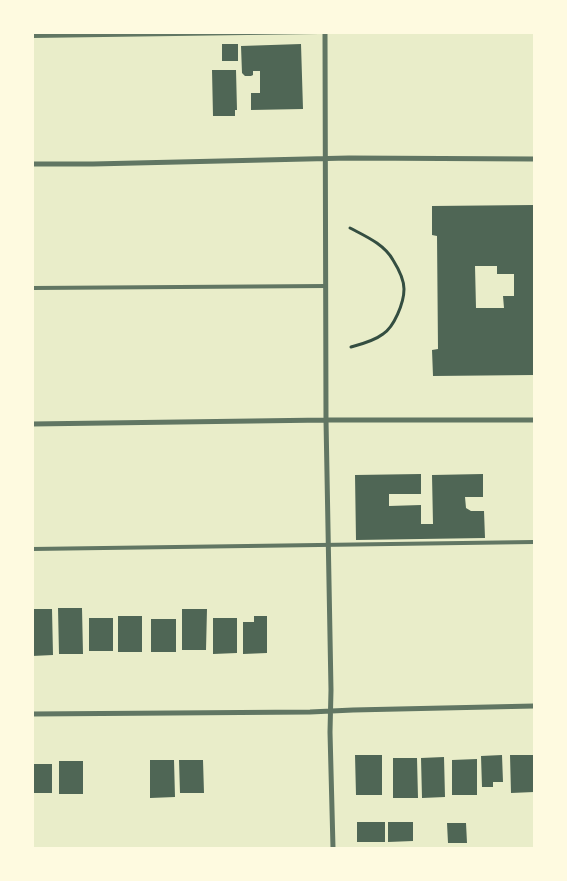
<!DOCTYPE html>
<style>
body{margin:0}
#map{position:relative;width:567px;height:881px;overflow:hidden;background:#e9edc9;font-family:"Alegreya Sans",sans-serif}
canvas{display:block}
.frame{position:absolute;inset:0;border:34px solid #fefae0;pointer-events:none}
</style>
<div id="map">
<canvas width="567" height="881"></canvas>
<div class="frame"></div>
</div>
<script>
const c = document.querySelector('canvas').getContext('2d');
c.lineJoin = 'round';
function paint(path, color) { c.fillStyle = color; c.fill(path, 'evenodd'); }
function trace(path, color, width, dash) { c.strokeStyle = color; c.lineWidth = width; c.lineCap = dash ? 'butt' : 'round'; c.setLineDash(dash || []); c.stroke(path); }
const building = new Path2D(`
 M 222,44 L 238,44 L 238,61 L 222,61 Z
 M 301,44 L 303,109 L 251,110 L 251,93 L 260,93 L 260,71 L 253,71 L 253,75 L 251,76 L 245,76 L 242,73 L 241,46 Z
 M 212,70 L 236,70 L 237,110 L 235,110 L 235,116 L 213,116 Z
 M 534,205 L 534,375 L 433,376 L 432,350 L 438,349 L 437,236 L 432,235 L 432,206 ZM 475,266 L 497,266 L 497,274 L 514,274 L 514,296 L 503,296 L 504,308 L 476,308 Z
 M 421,474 L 421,494 L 389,494 L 389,506 L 421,505 L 421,524 L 433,524 L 432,475 L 483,474 L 483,497 L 465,497 L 466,508 L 471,511 L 484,511 L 485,538 L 356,540 L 355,475 Z
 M 58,608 L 82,608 L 83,654 L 59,654 Z
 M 32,609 L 52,609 L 53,655 L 32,656 Z
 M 182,609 L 207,609 L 206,650 L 182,650 Z
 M 118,616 L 142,616 L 142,652 L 118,652 Z
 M 254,616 L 267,616 L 267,653 L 243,654 L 243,622 L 254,622 Z
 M 89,618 L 113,618 L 113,651 L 89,651 Z
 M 213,618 L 237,618 L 237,653 L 213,654 Z
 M 151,619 L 176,619 L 176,652 L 151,652 Z
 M 355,755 L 382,755 L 382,795 L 356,795 Z
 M 502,755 L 503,782 L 493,782 L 493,787 L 482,787 L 481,756 Z
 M 510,755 L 533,755 L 534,792 L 511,793 Z
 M 444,757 L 445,797 L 422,798 L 421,758 Z
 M 393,758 L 417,758 L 418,798 L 393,798 Z
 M 477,759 L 477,795 L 452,795 L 452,760 Z
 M 150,760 L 174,760 L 175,797 L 150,798 Z
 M 179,760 L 203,760 L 204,793 L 180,793 Z
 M 59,761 L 83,761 L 83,794 L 59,794 Z
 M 32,764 L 52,764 L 52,793 L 32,793 Z
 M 357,822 L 385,822 L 385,842 L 357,842 Z
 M 388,822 L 413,822 L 413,841 L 388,842 Z
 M 447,823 L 466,823 L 467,843 L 448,843 Z`);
const path = new Path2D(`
 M 350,228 C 365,236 384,244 393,260 C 398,268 404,280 404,289 C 404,303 394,327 383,334 C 374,341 362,344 351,347`);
const service = new Path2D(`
 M 32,36 L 319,32
 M 32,288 L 326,286
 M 32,549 L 534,542`);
const minor = new Path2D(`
 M 325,32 L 326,420 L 331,690 L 330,732 L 333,848
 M 32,164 L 93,164 L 349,158 L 534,159
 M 32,424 L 326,420 L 534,420
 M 32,714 L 310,712 L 353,710 L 534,706`);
paint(building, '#4f6655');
trace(path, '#344e41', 3);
trace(service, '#617663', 4);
trace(minor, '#617663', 5);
</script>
